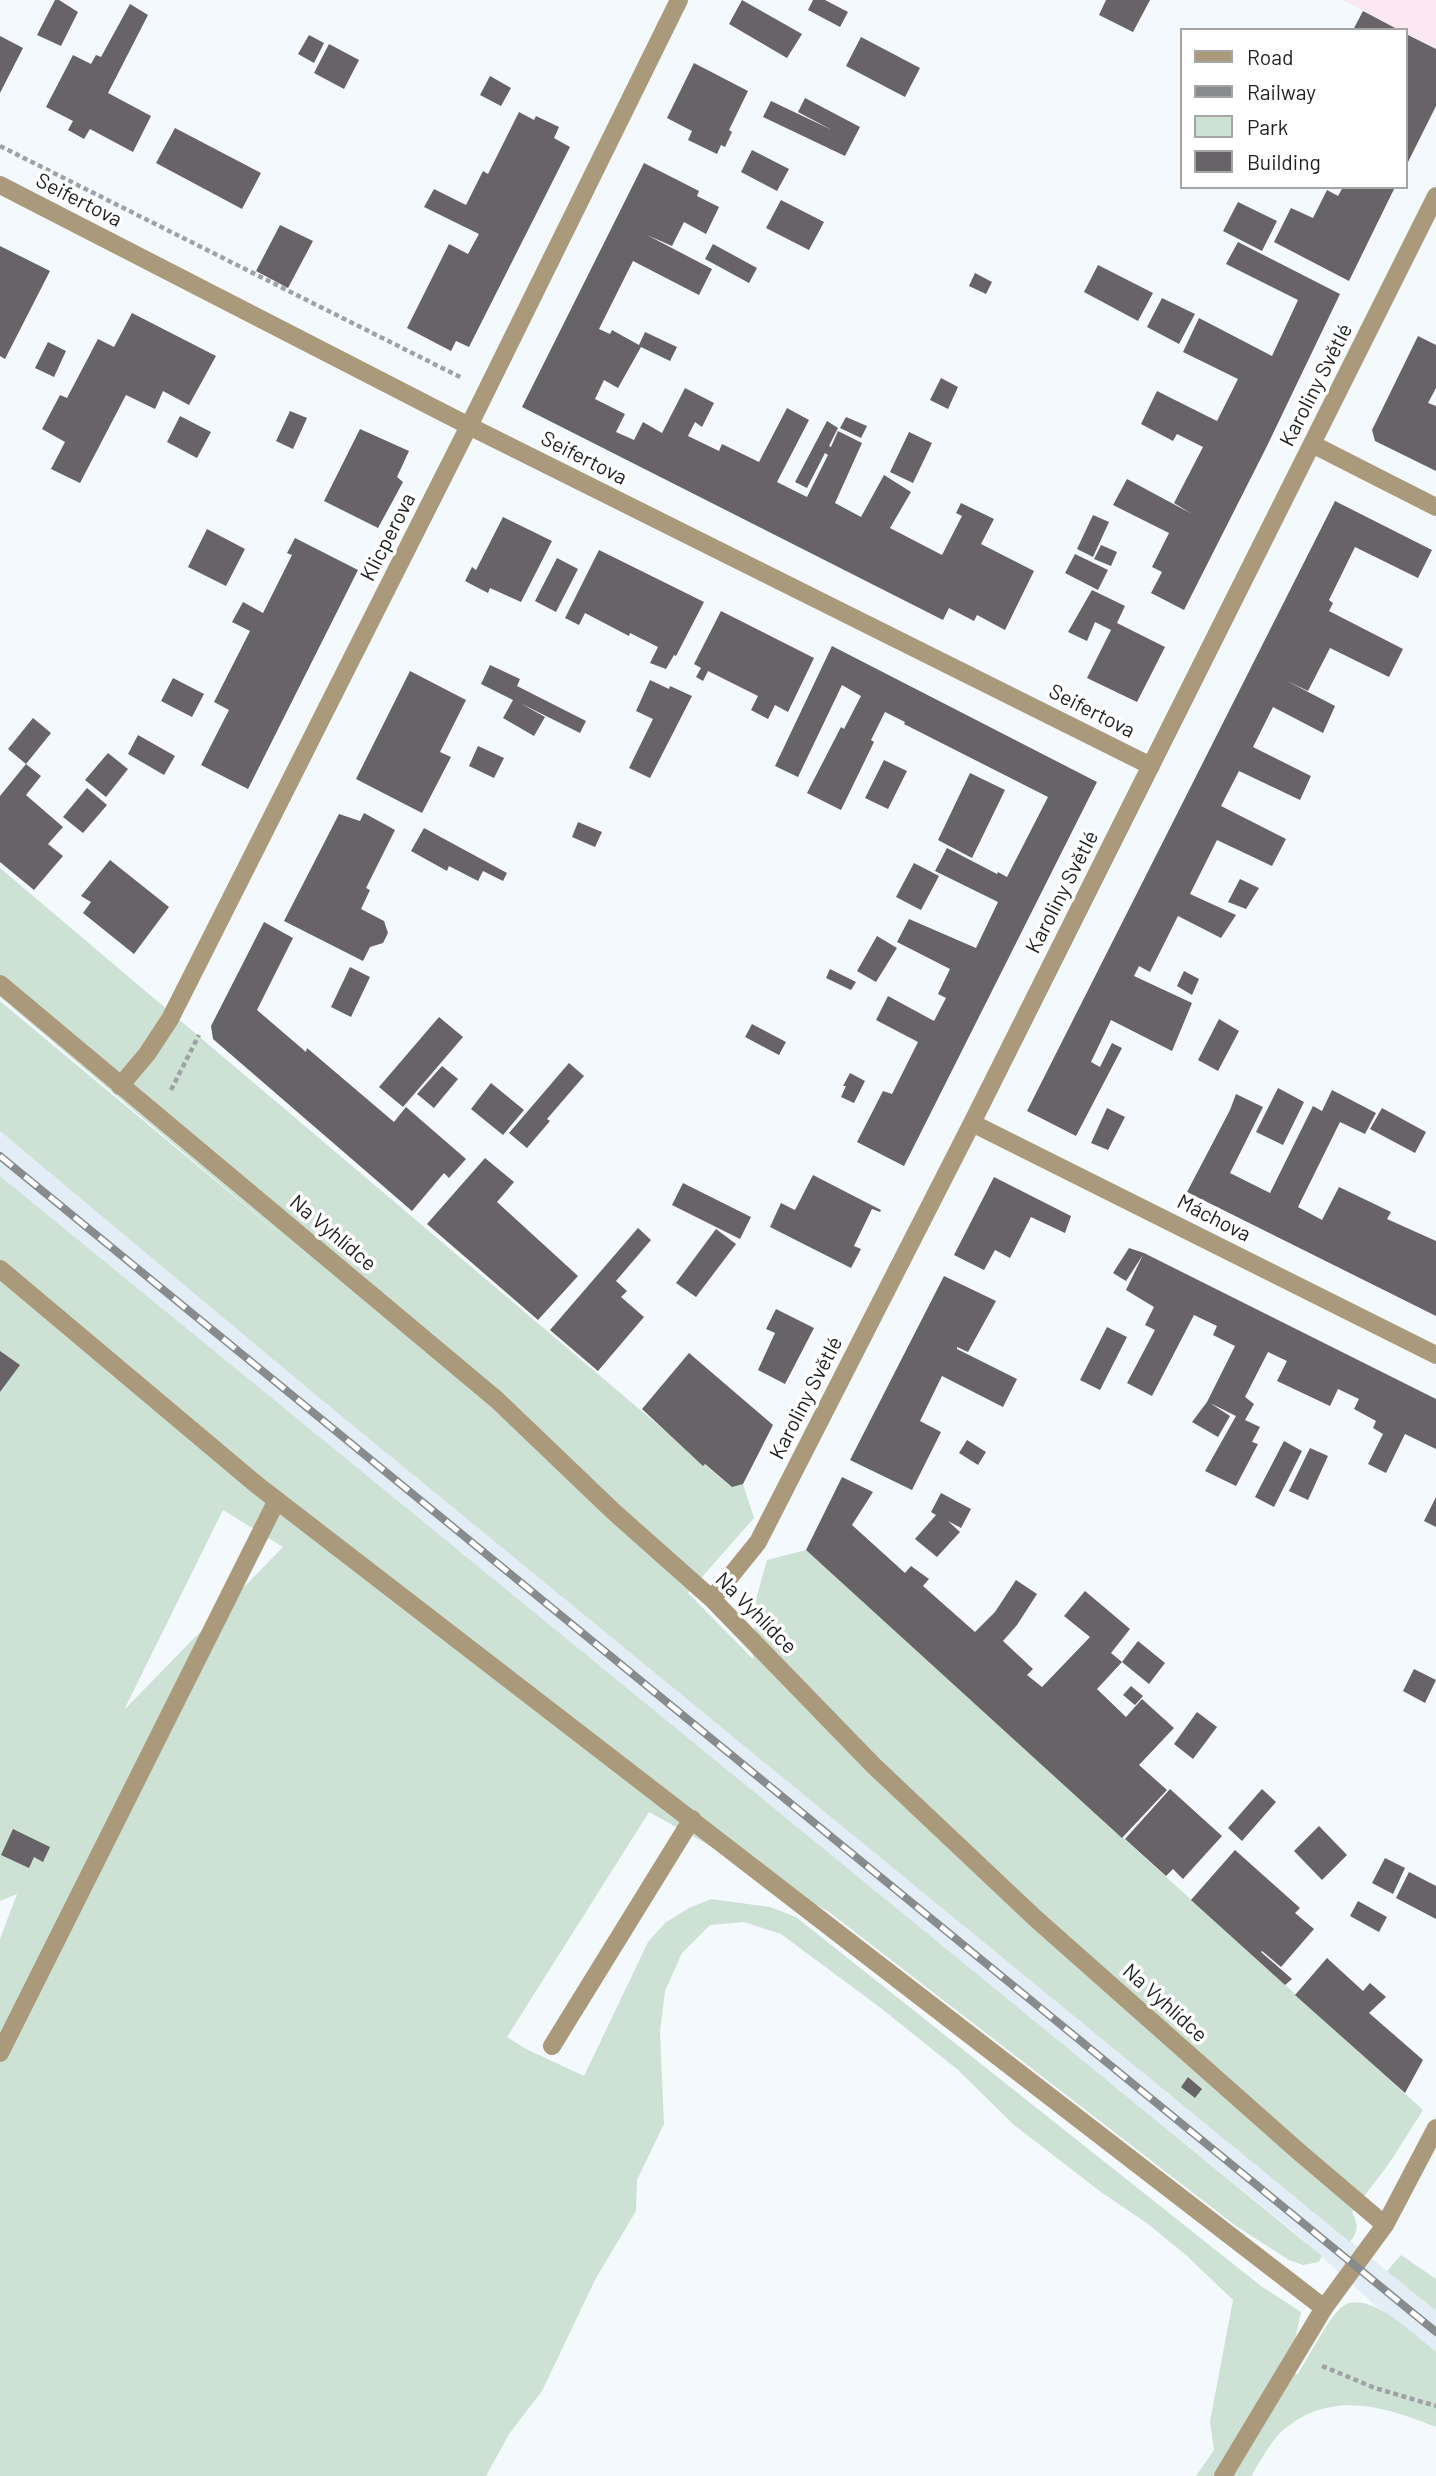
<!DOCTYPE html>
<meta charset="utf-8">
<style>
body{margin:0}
#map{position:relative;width:1436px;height:2476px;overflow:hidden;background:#f4f9fd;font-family:Barlow,sans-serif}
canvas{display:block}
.legend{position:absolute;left:1180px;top:28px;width:228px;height:161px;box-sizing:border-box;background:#fff;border:2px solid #a5a5a6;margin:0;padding:9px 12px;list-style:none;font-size:21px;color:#1d1f20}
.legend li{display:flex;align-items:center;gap:14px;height:35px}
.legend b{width:35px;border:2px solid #a5a5a6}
</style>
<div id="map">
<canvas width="1436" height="2476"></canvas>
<ul class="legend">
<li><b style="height:9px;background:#aa9a7b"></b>Road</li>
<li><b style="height:9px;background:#878b8d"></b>Railway</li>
<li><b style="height:19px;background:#cde1d5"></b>Park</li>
<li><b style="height:19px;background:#676366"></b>Building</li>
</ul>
</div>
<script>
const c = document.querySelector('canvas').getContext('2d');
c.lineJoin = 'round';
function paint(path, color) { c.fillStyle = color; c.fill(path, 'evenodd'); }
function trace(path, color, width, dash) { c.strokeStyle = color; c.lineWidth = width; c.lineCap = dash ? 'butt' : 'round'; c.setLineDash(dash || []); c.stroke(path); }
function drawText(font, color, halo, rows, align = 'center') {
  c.font = font + ' Barlow,sans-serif'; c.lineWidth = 7; c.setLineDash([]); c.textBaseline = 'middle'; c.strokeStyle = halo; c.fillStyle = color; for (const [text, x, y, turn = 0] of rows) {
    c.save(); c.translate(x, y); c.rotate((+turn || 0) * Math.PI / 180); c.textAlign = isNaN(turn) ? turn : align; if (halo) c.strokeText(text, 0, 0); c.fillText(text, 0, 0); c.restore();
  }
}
const built = new Path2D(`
 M 0,1131 L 312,1392 L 1436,2311 L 1436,2352 L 1377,2307 L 1299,2236 L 858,1879 L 0,1176 Z`);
const industrial = new Path2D(`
 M 1343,0 L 1436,0 L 1436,49 L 1406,33 L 1406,30 L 1400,30 Z`);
const green = new Path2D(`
 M 0,868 L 729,1485 L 743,1484 L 754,1518 L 688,1593 L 753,1659 L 756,1599 L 767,1560 L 806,1550 L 1423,2110 L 1388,2165 L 1352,2212 C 1358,2225 1359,2230 1350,2242 L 312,1392 L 0,1131 L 0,1001 L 302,1253 L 0,997 Z
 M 0,1176 L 1322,2256 L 1319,2262 L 1303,2265 L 1289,2260 L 1236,2226 L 829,1912 L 649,1812 L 507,2037 L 526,2049 L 584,2076 L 648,1942 L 665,1923 L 687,1909 L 711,1899 L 770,1907 L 796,1917 L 1261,2286 L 1301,2312 L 1295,2340 L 1276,2371 L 1298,2374 C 1307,2359 1331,2314 1343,2306 C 1369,2289 1415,2336 1436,2352 L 1436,2427 C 1384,2406 1330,2389 1282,2431 C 1270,2442 1260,2462 1251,2476 L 1196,2476 L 1214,2450 L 1210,2421 L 1233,2300 L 1186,2255 L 1148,2224 L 1101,2192 L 1014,2125 L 958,2070 L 882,2009 L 781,1934 L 744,1922 L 710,1925 L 682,1953 L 665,1991 L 660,2031 L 664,2124 L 637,2180 L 636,2211 L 596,2278 L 542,2391 L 509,2434 L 486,2476 L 0,2476 L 0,1939 L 17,1894 L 0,1901 ZM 223,1510 L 283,1547 L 125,1709 L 125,1708 Z
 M 1401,2255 L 1436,2279 L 1436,2311 L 1387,2271 Z`);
const building = new Path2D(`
 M 55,0 L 59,0 L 78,12 L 61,46 L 37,35 Z
 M 742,0 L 802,34 L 787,58 L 729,24 Z
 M 813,0 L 825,0 L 848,12 L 840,27 L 808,10 Z
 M 1106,0 L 1150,0 L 1133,32 L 1099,15 Z
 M 130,4 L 148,15 L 108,93 L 151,116 L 133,152 L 90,129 L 84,139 L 68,130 L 73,121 L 46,107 L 73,55 L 91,64 L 96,55 L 101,57 Z
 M 1363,11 L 1399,30 L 1353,30 Z
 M 1406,34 L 1436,49 L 1436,106 L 1406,166 Z
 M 309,35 L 324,43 L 314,63 L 298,54 Z
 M 0,36 L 23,48 L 0,93 Z
 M 861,37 L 920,68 L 905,97 L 846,66 Z
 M 329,44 L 359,60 L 344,89 L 314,73 Z
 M 694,63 L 748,91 L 729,130 L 732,132 L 725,147 L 721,145 L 717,154 L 688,140 L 692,131 L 667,118 Z
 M 490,76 L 511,88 L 501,106 L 480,95 Z
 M 805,98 L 860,127 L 845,156 L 763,117 L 771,101 L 832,130 L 798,112 Z
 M 519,112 L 534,120 L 536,116 L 559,127 L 554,138 L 570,147 L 469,347 L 456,341 L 451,351 L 407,328 L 449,244 L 468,254 L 479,234 L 424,207 L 434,189 L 466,205 L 483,171 L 488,174 Z
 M 175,128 L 261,173 L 242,209 L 156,163 Z
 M 752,150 L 789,169 L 777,191 L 741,172 Z
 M 644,163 L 699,191 L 697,196 L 719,207 L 706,234 L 684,222 L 672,246 L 647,235 L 712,269 L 699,295 L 633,261 L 599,329 L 610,334 L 612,330 L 639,345 L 645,332 L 677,347 L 670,361 L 641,347 L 618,388 L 604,380 L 595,399 L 625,414 L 616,432 L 634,440 L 643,422 L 662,433 L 685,388 L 714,403 L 702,427 L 695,422 L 688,436 L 719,451 L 722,444 L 759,462 L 787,408 L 809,420 L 777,482 L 807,497 L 828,455 L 825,453 L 807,488 L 795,482 L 827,421 L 838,428 L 829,446 L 831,447 L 838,431 L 862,443 L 835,503 L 861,517 L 884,475 L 911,492 L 890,528 L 942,555 L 962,516 L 956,513 L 961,503 L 994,519 L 981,544 L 1034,571 L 1005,630 L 977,615 L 974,621 L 949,608 L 943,620 L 522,407 Z
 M 1343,187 L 1395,187 L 1349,281 L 1274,242 L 1291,208 L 1313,218 L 1327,190 L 1338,196 Z
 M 781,200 L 824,222 L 809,250 L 766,228 Z
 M 1238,202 L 1277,221 L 1262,251 L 1223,231 Z
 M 280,225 L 313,241 L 288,288 L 256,271 Z
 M 1238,242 L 1340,294 L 1267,446 L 1184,610 L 1151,593 L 1162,572 L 1152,567 L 1169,533 L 1113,505 L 1127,479 L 1192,514 L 1174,503 L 1203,447 L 1177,434 L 1173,441 L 1141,424 L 1157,391 L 1217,421 L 1238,379 L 1183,352 L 1199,318 L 1272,356 L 1298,300 L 1226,264 Z
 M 713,244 L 757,268 L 749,283 L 705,259 Z
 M 0,246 L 50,271 L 5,359 L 0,356 Z
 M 1098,265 L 1153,293 L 1138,321 L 1084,292 Z
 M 975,273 L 992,282 L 986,294 L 969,286 Z
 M 1162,298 L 1195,314 L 1179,344 L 1147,327 Z
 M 132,313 L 216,356 L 189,405 L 163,391 L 155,409 L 126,395 L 80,483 L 51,469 L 65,442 L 42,429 L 60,395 L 67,398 L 98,339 L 114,347 Z
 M 1418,336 L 1436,345 L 1436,388 L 1428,403 L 1436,406 L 1436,471 L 1375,441 L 1372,430 Z
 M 48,342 L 66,351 L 54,377 L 35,368 Z
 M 941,378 L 958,387 L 948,409 L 930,400 Z
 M 290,411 L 307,418 L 293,449 L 276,441 Z
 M 180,416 L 211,432 L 197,458 L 167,442 Z
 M 846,417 L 867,426 L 861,438 L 840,428 Z
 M 360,429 L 409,451 L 397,477 L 403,482 L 378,528 L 324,501 Z
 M 909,432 L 932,443 L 913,483 L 890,472 Z
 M 1335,501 L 1432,550 L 1418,578 L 1355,547 L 1329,600 L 1333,603 L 1329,611 L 1403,649 L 1389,677 L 1330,648 L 1308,691 L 1287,681 L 1335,706 L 1323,733 L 1273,707 L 1253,747 L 1311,776 L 1300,800 L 1239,771 L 1221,806 L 1286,839 L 1272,866 L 1217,840 L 1190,894 L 1236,915 L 1221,938 L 1178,916 L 1150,972 L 1139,966 L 1134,976 L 1192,1003 L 1172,1051 L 1111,1020 L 1091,1062 L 1100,1067 L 1112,1043 L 1122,1048 L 1076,1136 L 1027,1111 Z
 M 1093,515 L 1109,522 L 1093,557 L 1077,549 Z
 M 503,517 L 552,541 L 521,602 L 490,588 L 488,593 L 465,581 L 472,567 L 476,570 Z
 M 207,529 L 245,549 L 226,586 L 188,567 Z
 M 295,538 L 358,570 L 248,789 L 201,765 L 229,710 L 214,702 L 250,631 L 232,622 L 243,602 L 263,613 L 292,555 L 287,553 Z
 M 1101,545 L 1117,552 L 1111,566 L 1094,559 Z
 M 599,550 L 704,602 L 676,656 L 674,655 L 666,669 L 650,663 L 658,647 L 630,633 L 629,636 L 585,613 L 579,625 L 565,618 Z
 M 1075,554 L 1108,570 L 1098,590 L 1065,573 Z
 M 557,558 L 578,569 L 556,612 L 535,601 Z
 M 1092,590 L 1125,606 L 1117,623 L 1165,647 L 1137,702 L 1087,678 L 1111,630 L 1095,622 L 1087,641 L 1068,632 Z
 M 721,611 L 814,658 L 788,712 L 775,705 L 768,719 L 751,710 L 758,696 L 708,671 L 703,681 L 696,677 L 701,668 L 694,664 Z
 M 832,646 L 1097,782 L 904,1166 L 857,1142 L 883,1091 L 892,1094 L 918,1042 L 876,1020 L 888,996 L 934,1021 L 946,998 L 938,994 L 950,969 L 897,942 L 909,919 L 976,948 L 998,902 L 935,871 L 947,848 L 997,874 L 998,872 L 1007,877 L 1048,797 L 904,724 L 905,722 L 885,712 L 871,740 L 874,742 L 841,810 L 807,793 L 841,727 L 844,729 L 861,696 L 842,685 L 798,777 L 775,766 Z
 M 490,665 L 520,679 L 517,686 L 586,721 L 580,733 L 520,703 L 545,717 L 534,736 L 503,718 L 513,700 L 481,684 Z
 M 410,671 L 466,700 L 440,752 L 451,757 L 422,813 L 356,779 Z
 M 173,678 L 204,694 L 192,717 L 161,701 Z
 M 650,680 L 669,689 L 670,686 L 692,696 L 650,778 L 629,768 L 653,719 L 636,711 Z
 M 33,718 L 51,733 L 26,764 L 41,776 L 26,795 L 63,827 L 48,844 L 63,856 L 34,890 L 0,862 L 0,796 L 26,764 L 8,749 Z
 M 138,735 L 175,756 L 164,775 L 128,754 Z
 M 478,746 L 504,758 L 494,778 L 469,766 Z
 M 108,753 L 128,769 L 106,797 L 85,780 Z
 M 884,760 L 907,771 L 888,809 L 865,798 Z
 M 970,773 L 1005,790 L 972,858 L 938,840 Z
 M 87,788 L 107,805 L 83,833 L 63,817 Z
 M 364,813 L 395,830 L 366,888 L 370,890 L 361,909 L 384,921 L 388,933 L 383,943 L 370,947 L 363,961 L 284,921 L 339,814 L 360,821 Z
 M 578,822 L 602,832 L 595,847 L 572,837 Z
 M 424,828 L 507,873 L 503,881 L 483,871 L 478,881 L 449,866 L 447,871 L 411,851 Z
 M 110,860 L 169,907 L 134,954 L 83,913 L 91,902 L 81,896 Z
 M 914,863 L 939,876 L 921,910 L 896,897 Z
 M 1240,879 L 1259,888 L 1246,909 L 1228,902 Z
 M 264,922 L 293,938 L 257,1010 L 306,1052 L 307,1048 L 394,1122 L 406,1107 L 466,1159 L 449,1178 L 444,1173 L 412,1211 L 213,1039 L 211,1026 Z
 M 877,936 L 897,948 L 876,982 L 857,971 Z
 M 350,967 L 370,977 L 351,1017 L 331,1007 Z
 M 830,969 L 856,982 L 851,990 L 826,978 Z
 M 1184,971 L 1199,979 L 1192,995 L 1177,986 Z
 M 439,1017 L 463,1037 L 403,1107 L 379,1087 Z
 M 1219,1019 L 1239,1031 L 1218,1071 L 1198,1060 Z
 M 752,1024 L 786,1042 L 779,1055 L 745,1037 Z
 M 569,1063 L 584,1076 L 547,1119 L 550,1121 L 527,1148 L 509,1133 Z
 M 442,1066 L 458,1079 L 434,1108 L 417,1094 Z
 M 850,1073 L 865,1081 L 854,1103 L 841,1097 L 846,1086 L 843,1086 Z
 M 491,1083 L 524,1110 L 503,1135 L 471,1109 Z
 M 1278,1088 L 1304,1102 L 1283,1145 L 1256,1132 Z
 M 1332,1090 L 1376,1113 L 1365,1134 L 1340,1122 L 1298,1207 L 1322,1220 L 1339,1187 L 1391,1212 L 1387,1219 L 1436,1241 L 1436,1316 L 1187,1192 L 1230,1110 L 1236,1094 L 1263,1107 L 1230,1173 L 1270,1193 L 1313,1106 L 1322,1111 Z
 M 1107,1108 L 1125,1117 L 1108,1150 L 1091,1143 Z
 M 1382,1108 L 1426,1132 L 1415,1153 L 1370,1129 Z
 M 485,1158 L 514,1182 L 497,1202 L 578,1276 L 538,1320 L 427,1224 Z
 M 813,1175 L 881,1210 L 880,1212 L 872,1209 L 854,1246 L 861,1249 L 851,1268 L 770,1227 L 781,1203 L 795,1210 Z
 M 994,1177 L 1071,1216 L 1065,1233 L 1031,1217 L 1010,1258 L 995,1250 L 984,1270 L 954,1255 Z
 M 683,1183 L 751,1217 L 740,1239 L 672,1205 Z
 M 638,1228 L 651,1240 L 616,1281 L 627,1291 L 621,1297 L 644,1317 L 598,1371 L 550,1330 Z
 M 716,1229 L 736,1244 L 696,1297 L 676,1283 Z
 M 1129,1248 L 1144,1253 L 1436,1399 L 1436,1449 L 1405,1434 L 1386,1473 L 1368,1464 L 1383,1434 L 1373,1428 L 1376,1421 L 1354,1409 L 1359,1399 L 1338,1389 L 1330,1406 L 1277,1381 L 1287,1361 L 1268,1352 L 1245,1397 L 1254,1404 L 1245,1420 L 1260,1427 L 1252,1442 L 1258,1444 L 1236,1486 L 1205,1471 L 1236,1416 L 1210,1403 L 1230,1416 L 1218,1437 L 1192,1422 L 1207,1402 L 1235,1346 L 1213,1335 L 1217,1326 L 1194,1315 L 1152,1396 L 1127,1383 L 1155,1330 L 1145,1325 L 1154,1307 L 1126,1290 L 1143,1255 L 1126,1281 L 1113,1273 Z
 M 944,1276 L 996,1301 L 968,1352 L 957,1347 L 957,1349 L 1017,1379 L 1003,1407 L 942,1376 L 920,1421 L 941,1432 L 912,1490 L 850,1460 Z
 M 776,1309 L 814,1328 L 785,1384 L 758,1370 L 775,1333 L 766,1329 Z
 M 1107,1327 L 1127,1337 L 1100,1390 L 1080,1380 Z
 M 0,1351 L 20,1365 L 0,1392 Z
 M 689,1353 L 773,1425 L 743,1484 L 732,1487 L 705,1464 L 703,1466 L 642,1409 Z
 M 967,1440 L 986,1452 L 978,1465 L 959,1453 Z
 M 1284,1441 L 1302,1451 L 1274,1507 L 1255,1497 Z
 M 1310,1448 L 1328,1456 L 1308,1500 L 1289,1491 Z
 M 842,1477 L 873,1492 L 852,1525 L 905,1573 L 911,1566 L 929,1579 L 923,1586 L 975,1632 L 995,1612 L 1016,1580 L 1037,1594 L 1017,1625 L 1003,1641 L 1033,1669 L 1027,1675 L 1042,1687 L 1090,1637 L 1064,1616 L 1085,1591 L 1130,1629 L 1111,1653 L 1122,1662 L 1138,1641 L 1165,1663 L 1149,1684 L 1122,1662 L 1097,1689 L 1126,1717 L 1142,1699 L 1174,1728 L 1139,1765 L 1167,1790 L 1122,1838 L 806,1550 Z
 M 941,1493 L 971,1509 L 961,1528 L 948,1521 L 960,1532 L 937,1557 L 915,1539 L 936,1515 L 931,1512 Z
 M 1436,1497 L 1436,1527 L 1424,1521 Z
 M 1414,1669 L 1436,1680 L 1425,1703 L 1403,1691 Z
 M 1131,1686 L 1143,1696 L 1135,1705 L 1123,1695 Z
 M 1197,1712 L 1217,1727 L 1193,1759 L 1174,1744 Z
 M 1170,1789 L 1222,1836 L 1183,1879 L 1173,1869 L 1166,1876 L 1125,1839 Z
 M 1262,1789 L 1276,1802 L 1242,1841 L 1228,1828 Z
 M 1319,1826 L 1347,1855 L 1322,1880 L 1294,1851 Z
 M 13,1829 L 50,1847 L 43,1862 L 34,1857 L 29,1868 L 1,1855 Z
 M 1235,1850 L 1300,1908 L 1295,1913 L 1314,1929 L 1281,1967 L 1262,1951 L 1261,1952 L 1292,1979 L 1285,1985 L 1191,1900 Z
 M 1385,1858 L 1405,1868 L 1393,1894 L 1372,1883 Z
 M 1409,1872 L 1436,1886 L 1436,1919 L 1396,1898 Z
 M 1358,1901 L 1387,1917 L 1379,1932 L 1350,1916 Z
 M 1327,1958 L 1363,1991 L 1370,1983 L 1386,1997 L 1369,2013 L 1423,2060 L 1405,2093 L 1295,1995 Z
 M 1188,2077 L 1202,2089 L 1195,2098 L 1181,2087 Z`);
const path = new Path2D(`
 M 0,146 L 462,378
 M 171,1090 L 199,1035
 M 1322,2366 L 1375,2388 L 1436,2406`);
const service = new Path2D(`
 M 0,1269 L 257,1485 L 1324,2308
 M 552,2046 L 692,1819
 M 0,2053 L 277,1500`);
const minor = new Path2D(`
 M 0,185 L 469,426 L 1151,766
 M 1312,444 L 1436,507
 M 0,984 L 497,1400 L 614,1512 L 712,1599 L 874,1766 L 1035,1918 L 1298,2151 L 1385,2225
 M 120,1086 L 147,1054 L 170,1019 L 469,426 L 679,0
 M 972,1123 L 1436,1355
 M 712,1599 L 758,1542 L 972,1123 L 1436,196
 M 1223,2476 L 1324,2308 L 1385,2225 L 1436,2128`);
const rail = new Path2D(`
 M 0,1156 L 1436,2332`);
const streetNames = [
 ["Seifertova",79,200,27],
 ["Karoliny Světlé",1316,385,-63],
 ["Seifertova",584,458,27],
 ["Klicperova",388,537,-63],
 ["Seifertova",1092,711,27],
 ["Karoliny Světlé",1062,892,-63],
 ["Máchova",1214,1218,27],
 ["Na Vyhlídce",333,1233,40],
 ["Karoliny Světlé",806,1398,-63],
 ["Na Vyhlídce",756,1613,45],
 ["Na Vyhlídce",1165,2003,42]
];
paint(built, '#e2edf6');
paint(industrial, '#fce8f0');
paint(green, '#cde1d5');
paint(building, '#676366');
trace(path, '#9fa2a5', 4.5, [5, 3.5]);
trace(service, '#aa9a7b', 18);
trace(minor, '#aa9a7b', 18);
trace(rail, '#878b8d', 8);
trace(rail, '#fff', 5, [16]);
drawText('21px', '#1d1f20', '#fff', streetNames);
</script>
